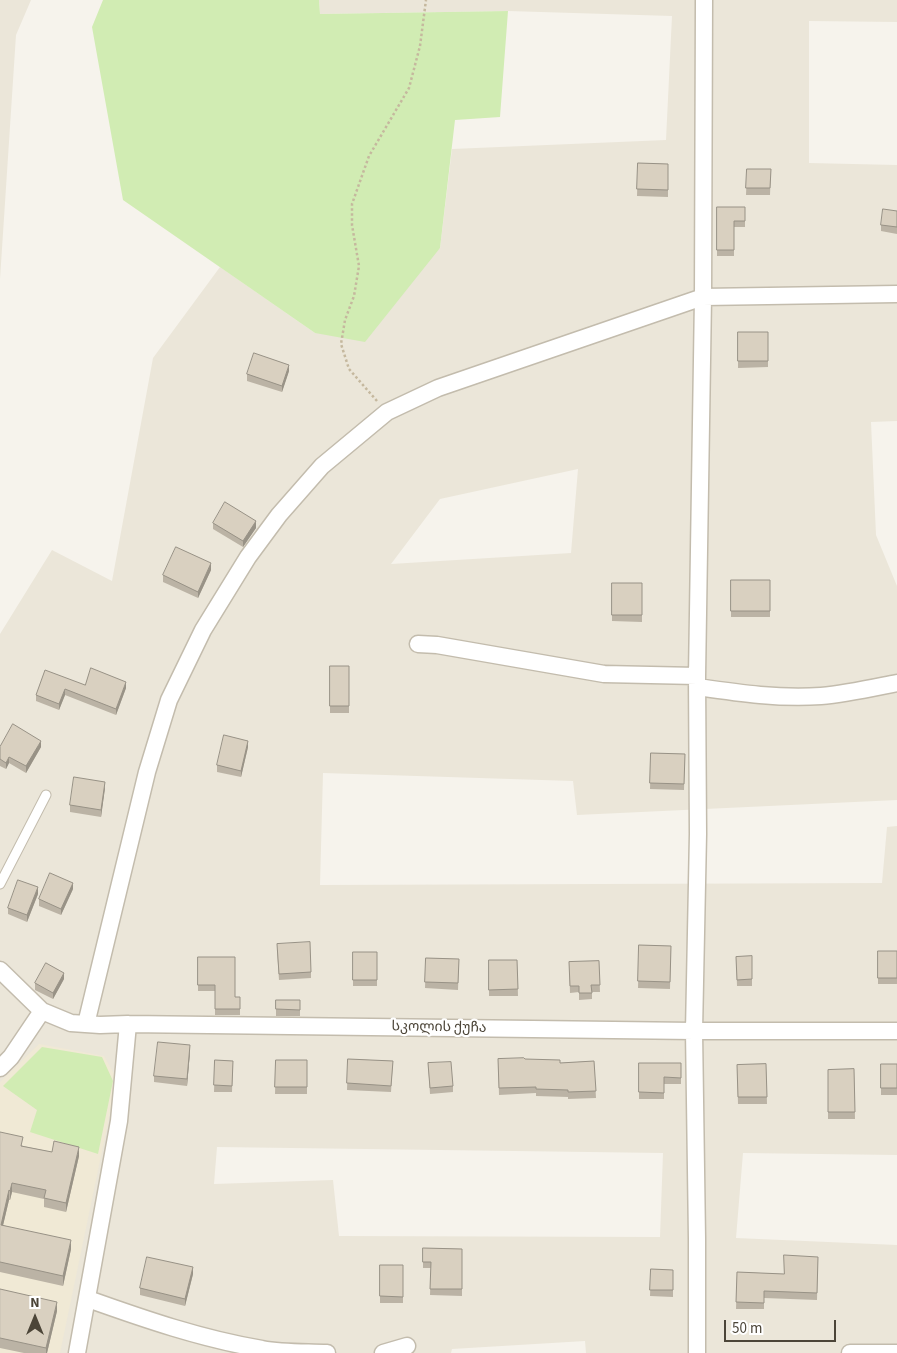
<!DOCTYPE html>
<meta charset="utf-8">
<style>
body{margin:0}
#map{position:relative;width:897px;height:1353px;overflow:hidden;background:#f6f3ec;font-family:"Source Sans 3",sans-serif}
canvas{display:block}
.north{position:absolute;left:10px;top:1293px;width:50px;height:50px;-webkit-text-stroke:4px #fff;paint-order:stroke;rotate:0deg;font-size:14px;font-weight:700;line-height:20px;text-align:center;color:#4c4538}
.north::after{content:'';display:block;margin:auto;width:18px;height:22px;background:#4c4538;clip-path:polygon(50% 0,100% 100%,50% 72%,0 100%)}
.scale{position:absolute;left:724px;top:1320px;width:112px;height:22px;box-sizing:border-box;border:2px solid #4c4538;border-top:0;padding-left:6px;font-size:15px;line-height:18px;white-space:nowrap;color:#4c4538;-webkit-text-stroke:4px #fff;paint-order:stroke}
</style>
<div id="map">
<canvas width="897" height="1353"></canvas>
<div class="north">N</div>
<div class="scale">50 m</div>
</div>
<script>
const c = document.querySelector('canvas').getContext('2d');
c.lineJoin = 'round';
function paint(path, color) { c.fillStyle = color; c.fill(path, 'evenodd'); }
function trace(path, color, width, dash) { c.strokeStyle = color; c.lineWidth = width; c.lineCap = dash ? 'butt' : 'round'; c.setLineDash(dash || []); c.stroke(path); }
function drawText(font, color, halo, rows, align = 'center') {
  c.font = font + ' "Source Sans 3","Noto Sans Georgian",sans-serif'; c.lineWidth = 4.5; c.setLineDash([]); c.textBaseline = 'middle'; c.strokeStyle = halo; c.fillStyle = color; for (const [text, x, y, turn = 0] of rows) {
    c.save(); c.translate(x, y); c.rotate((+turn || 0) * Math.PI / 180); c.textAlign = isNaN(turn) ? turn : align; if (halo) c.strokeText(text, 0, 0); c.fillText(text, 0, 0); c.restore();
  }
}
const residential = new Path2D(`
 M 0,0 L 31,0 L 16,35 L 0,279 Z
 M 319,0 L 897,0 L 897,22 L 809,21 L 809,163 L 897,165 L 897,421 L 871,422 L 876,535 L 897,586 L 897,800 L 577,815 L 573,781 L 323,773 L 320,885 L 882,883 L 887,827 L 897,826 L 897,1155 L 743,1153 L 736,1238 L 897,1245 L 897,1353 L 586,1353 L 585,1341 L 452,1349 L 451,1353 L 0,1353 L 0,634 L 52,550 L 112,581 L 153,358 L 220,267 L 315,333 L 440,248 L 452,149 L 666,140 L 672,16 L 508,11 L 320,14 ZM 578,469 L 571,553 L 391,564 L 440,499 ZM 217,1147 L 663,1153 L 660,1237 L 339,1236 L 333,1180 L 214,1184 Z`);
const education = new Path2D(`
 M 39,1044 L 104,1056 L 117,1079 L 60,1353 L 0,1353 L 0,1082 Z`);
const green = new Path2D(`
 M 103,0 L 319,0 L 320,14 L 508,11 L 500,117 L 455,120 L 440,248 L 365,342 L 315,333 L 123,200 L 92,27 Z
 M 42,1047 L 102,1057 L 113,1081 L 98,1154 L 30,1132 L 37,1110 L 3,1086 Z`);
const path = new Path2D(`
 M 377,401 L 349,369 L 341,344 L 345,320 L 354,296 L 359,266 L 352,225 L 352,204 L 369,156 L 409,88 L 420,46 L 426,0`);
const service = new Path2D(`
 M 0,884 L 46,795`);
const minor = new Path2D(`
 M 418,644 L 437,645 L 604,674 L 697,676
 M 698,687 C 739,693 779,699 821,696 C 846,694 872,688 897,683
 M 0,970 L 42,1011 L 71,1023 L 100,1025 L 128,1024 L 694,1031 L 897,1031
 M 86,1024 L 147,772 L 169,700 L 203,630 L 248,557 L 279,515 L 322,466 L 387,412 L 438,388 L 703,297 L 897,294
 M 0,1068 L 11,1057 L 42,1011
 M 88,1299 C 144,1319 202,1339 262,1349 C 283,1353 306,1352 327,1353
 M 77,1353 L 119,1121 L 128,1024
 M 383,1353 L 407,1346
 M 697,1353 L 697,1239 L 694,1031 L 698,834 L 697,676 L 703,297 L 704,0
 M 850,1353 L 897,1353`);
const wall = new Path2D(`
 M 638,163 L 668,164 L 668,197 L 637,196 Z
 M 747,169 L 771,169 L 770,195 L 746,195 Z
 M 717,207 L 745,207 L 745,227 L 734,227 L 734,256 L 717,256 Z
 M 897,211 L 897,234 L 881,231 L 881,225 Z
 M 738,332 L 768,332 L 768,367 L 738,368 Z
 M 289,371 L 282,392 L 247,381 L 247,374 Z
 M 213,523 L 256,528 L 243,547 L 213,529 Z
 M 211,570 L 198,598 L 163,582 L 163,575 Z
 M 731,580 L 770,580 L 770,617 L 731,617 Z
 M 612,583 L 642,583 L 642,622 L 612,621 Z
 M 330,666 L 349,666 L 349,713 L 330,713 Z
 M 85,685 L 126,688 L 116,715 L 65,695 L 59,710 L 36,701 L 36,695 Z
 M 0,747 L 41,747 L 26,773 L 9,763 L 6,769 L 0,766 Z
 M 248,747 L 241,777 L 217,772 L 217,765 Z
 M 651,753 L 685,754 L 684,790 L 650,789 Z
 M 105,788 L 101,817 L 70,812 L 70,805 Z
 M 73,889 L 61,915 L 39,906 L 39,899 Z
 M 38,894 L 27,922 L 8,914 L 8,908 Z
 M 639,945 L 671,946 L 670,989 L 638,988 Z
 M 277,950 L 311,972 L 311,978 L 279,980 Z
 M 878,951 L 897,951 L 897,984 L 878,984 Z
 M 353,952 L 377,952 L 377,986 L 353,986 Z
 M 752,956 L 752,986 L 737,986 L 736,957 Z
 M 198,957 L 235,997 L 240,997 L 240,1015 L 215,1015 L 215,991 L 198,991 Z
 M 426,958 L 459,959 L 458,990 L 425,988 Z
 M 489,960 L 517,960 L 518,996 L 489,996 Z
 M 599,961 L 600,992 L 592,992 L 592,999 L 579,1000 L 579,992 L 570,993 L 569,962 Z
 M 64,979 L 53,999 L 35,990 L 35,983 Z
 M 276,1000 L 300,1000 L 300,1016 L 276,1016 Z
 M 190,1052 L 187,1086 L 154,1082 L 154,1076 Z
 M 348,1059 L 393,1061 L 391,1092 L 347,1090 Z
 M 498,1059 L 525,1059 L 560,1063 L 594,1061 L 596,1098 L 568,1099 L 568,1097 L 536,1096 L 536,1093 L 499,1095 Z
 M 215,1060 L 233,1061 L 232,1092 L 214,1092 Z
 M 276,1060 L 307,1060 L 307,1094 L 275,1094 Z
 M 428,1063 L 453,1086 L 453,1092 L 430,1094 Z
 M 639,1063 L 681,1063 L 681,1084 L 664,1084 L 664,1099 L 639,1099 Z
 M 766,1064 L 767,1104 L 738,1104 L 737,1065 Z
 M 881,1064 L 897,1064 L 897,1095 L 881,1095 Z
 M 854,1069 L 855,1119 L 828,1119 L 828,1070 Z
 M 0,1132 L 23,1146 L 52,1152 L 79,1156 L 66,1212 L 44,1207 L 44,1199 L 12,1192 L 10,1200 L 9,1200 L 3,1225 L 71,1249 L 63,1286 L 0,1272 Z
 M 423,1248 L 462,1249 L 462,1296 L 430,1295 L 431,1268 L 423,1268 Z
 M 818,1257 L 817,1300 L 764,1298 L 764,1309 L 736,1309 L 737,1272 L 784,1274 Z
 M 380,1265 L 403,1265 L 403,1303 L 380,1303 Z
 M 651,1269 L 673,1270 L 673,1297 L 650,1296 Z
 M 193,1274 L 185,1306 L 140,1295 L 140,1288 Z
 M 0,1289 L 57,1311 L 47,1353 L 24,1353 L 0,1348 Z`);
const shadedWall = new Path2D(`
 M 289,365 L 289,371 L 282,392 L 282,386 Z
 M 256,521 L 256,528 L 243,547 L 243,541 Z
 M 211,563 L 211,570 L 198,598 L 198,592 Z
 M 126,682 L 126,688 L 116,715 L 116,709 Z
 M 65,689 L 65,695 L 59,710 L 59,704 Z
 M 41,741 L 41,747 L 26,773 L 26,766 Z
 M 248,741 L 248,747 L 241,777 L 241,771 Z
 M 9,757 L 9,763 L 6,769 L 6,763 Z
 M 105,782 L 105,788 L 101,817 L 101,810 Z
 M 73,883 L 73,889 L 61,915 L 61,909 Z
 M 38,887 L 38,894 L 27,922 L 27,915 Z
 M 64,973 L 64,979 L 53,999 L 53,993 Z
 M 190,1045 L 190,1052 L 187,1086 L 187,1079 Z
 M 79,1147 L 79,1156 L 66,1212 L 66,1203 Z
 M 12,1183 L 12,1192 L 10,1200 L 10,1191 Z
 M 9,1190 L 9,1200 L 1,1234 L 1,1225 Z
 M 71,1240 L 71,1249 L 63,1286 L 63,1276 Z
 M 193,1267 L 193,1274 L 185,1306 L 185,1299 Z
 M 57,1302 L 57,1311 L 47,1353 L 46,1353 L 46,1348 Z`);
const building = new Path2D(`
 M 638,163 L 668,164 L 668,190 L 637,189 Z
 M 747,169 L 771,169 L 770,188 L 746,188 Z
 M 717,207 L 745,207 L 745,221 L 734,221 L 734,250 L 717,250 Z
 M 883,209 L 897,211 L 897,227 L 881,225 Z
 M 738,332 L 768,332 L 768,361 L 738,361 Z
 M 254,353 L 289,365 L 282,386 L 247,374 Z
 M 225,502 L 256,521 L 243,541 L 213,523 Z
 M 176,547 L 211,563 L 198,592 L 163,575 Z
 M 731,580 L 770,580 L 770,611 L 731,611 Z
 M 612,583 L 642,583 L 642,615 L 612,615 Z
 M 330,666 L 349,666 L 349,706 L 330,706 Z
 M 91,668 L 126,682 L 116,709 L 65,689 L 59,704 L 36,695 L 45,670 L 85,685 Z
 M 13,724 L 41,741 L 26,766 L 9,757 L 6,763 L 0,759 L 0,747 Z
 M 224,735 L 248,741 L 241,771 L 217,765 Z
 M 651,753 L 685,754 L 684,784 L 650,783 Z
 M 74,777 L 105,782 L 101,810 L 70,805 Z
 M 50,873 L 73,883 L 61,909 L 39,899 Z
 M 18,880 L 38,887 L 27,915 L 8,908 Z
 M 310,942 L 311,972 L 279,974 L 277,944 Z
 M 639,945 L 671,946 L 670,982 L 638,981 Z
 M 878,951 L 897,951 L 897,978 L 878,978 Z
 M 353,952 L 377,952 L 377,980 L 353,980 Z
 M 752,956 L 752,979 L 737,980 L 736,957 Z
 M 198,957 L 235,957 L 235,997 L 240,997 L 240,1009 L 215,1009 L 215,985 L 198,985 Z
 M 426,958 L 459,959 L 458,983 L 425,982 Z
 M 489,960 L 517,960 L 518,989 L 489,990 Z
 M 599,961 L 600,985 L 591,985 L 592,993 L 579,993 L 579,986 L 570,986 L 569,962 Z
 M 46,963 L 64,973 L 53,993 L 35,983 Z
 M 276,1000 L 300,1000 L 300,1010 L 276,1009 Z
 M 158,1042 L 190,1045 L 187,1079 L 154,1076 Z
 M 524,1058 L 525,1059 L 560,1060 L 560,1063 L 594,1061 L 596,1091 L 568,1092 L 568,1090 L 536,1089 L 536,1087 L 499,1088 L 498,1059 Z
 M 348,1059 L 393,1061 L 391,1086 L 347,1083 Z
 M 215,1060 L 233,1061 L 232,1086 L 214,1085 Z
 M 276,1060 L 307,1060 L 307,1087 L 275,1087 Z
 M 451,1062 L 453,1086 L 430,1088 L 428,1063 Z
 M 639,1063 L 681,1063 L 681,1078 L 664,1077 L 664,1093 L 639,1092 Z
 M 766,1064 L 767,1097 L 738,1097 L 737,1065 Z
 M 881,1064 L 897,1064 L 897,1088 L 881,1088 Z
 M 854,1069 L 855,1112 L 828,1112 L 828,1070 Z
 M 0,1132 L 23,1137 L 21,1146 L 52,1152 L 54,1141 L 79,1147 L 66,1203 L 44,1198 L 46,1190 L 12,1183 L 10,1191 L 9,1190 L 1,1225 L 71,1240 L 63,1276 L 0,1262 Z
 M 423,1248 L 462,1249 L 462,1289 L 430,1289 L 431,1262 L 423,1262 Z
 M 784,1255 L 818,1257 L 817,1293 L 764,1291 L 764,1303 L 736,1302 L 737,1272 L 784,1274 Z
 M 147,1257 L 193,1267 L 185,1299 L 140,1288 Z
 M 380,1265 L 403,1265 L 403,1297 L 380,1296 Z
 M 651,1269 L 673,1270 L 673,1290 L 650,1290 Z
 M 0,1289 L 57,1302 L 46,1348 L 0,1338 Z`);
const streetNames = [
 ["სკოლის ქუჩა",439,1028,1]
];
paint(residential, '#ebe6d9');
paint(education, '#f0e9d5');
paint(green, '#d1ecb3');
trace(service, '#c3bcad', 11);
trace(minor, '#c3bcad', 19);
trace(path, '#c5b89e', 2.5, [2.5, 2.5]);
trace(service, '#fff', 9);
trace(minor, '#fff', 16);
paint(wall, '#bbb3a5');
paint(shadedWall, '#989286');
paint(building, '#d9d0c0');
trace(building, '#989286', 1);
drawText('14px', '#4c4538', '#fff', streetNames);
</script>
